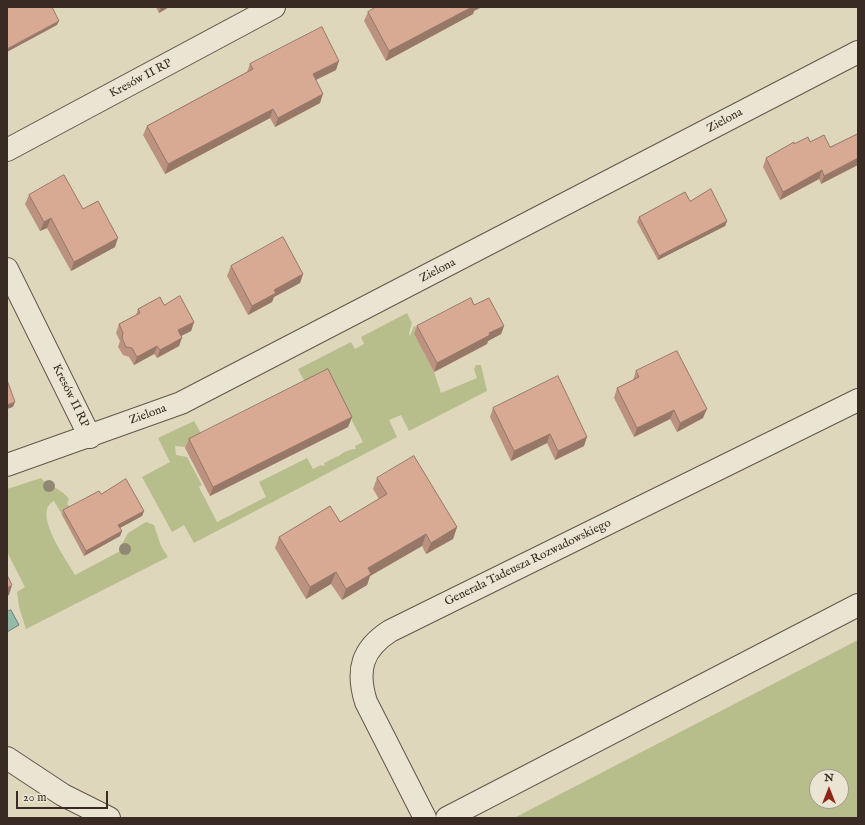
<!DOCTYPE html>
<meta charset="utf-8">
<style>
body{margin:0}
#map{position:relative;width:865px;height:825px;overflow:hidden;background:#dfd7bc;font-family:"IM FELL English",serif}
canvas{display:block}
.frame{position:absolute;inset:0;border:8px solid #392a23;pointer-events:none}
.north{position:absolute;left:809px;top:769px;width:40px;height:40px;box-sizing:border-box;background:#eae5d3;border:1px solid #a39a8d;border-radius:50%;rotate:0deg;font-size:11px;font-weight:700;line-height:16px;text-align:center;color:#392a23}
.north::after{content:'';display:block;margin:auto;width:14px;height:18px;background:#8f2418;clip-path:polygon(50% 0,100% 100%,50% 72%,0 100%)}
.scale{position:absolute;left:16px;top:791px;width:92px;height:18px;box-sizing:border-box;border:2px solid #392a23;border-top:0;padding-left:5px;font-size:12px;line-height:14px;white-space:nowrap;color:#392a23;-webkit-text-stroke:3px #eae5d3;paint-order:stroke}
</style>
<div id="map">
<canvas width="865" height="825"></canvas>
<div class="frame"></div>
<div class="north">N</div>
<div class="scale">20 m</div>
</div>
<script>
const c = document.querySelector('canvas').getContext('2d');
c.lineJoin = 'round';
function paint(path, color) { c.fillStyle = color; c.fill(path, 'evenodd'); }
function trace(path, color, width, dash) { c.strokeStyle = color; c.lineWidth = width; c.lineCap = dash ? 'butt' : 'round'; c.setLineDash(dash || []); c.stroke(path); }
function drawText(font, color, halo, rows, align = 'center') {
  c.font = font + ' "IM FELL English",serif'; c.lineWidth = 3.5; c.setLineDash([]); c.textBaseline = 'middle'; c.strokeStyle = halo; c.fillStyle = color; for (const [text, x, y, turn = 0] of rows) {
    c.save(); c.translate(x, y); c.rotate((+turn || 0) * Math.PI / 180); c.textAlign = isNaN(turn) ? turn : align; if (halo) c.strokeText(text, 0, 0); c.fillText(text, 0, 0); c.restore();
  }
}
const green = new Path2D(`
 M 407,313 L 412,323 L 409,333 L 410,336 L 414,326 L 420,328 L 414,334 L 434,372 L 441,393 L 477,378 L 474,369 L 476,365 L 481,365 L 487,391 L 409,431 L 401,415 L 389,420 L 397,437 L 194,543 L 184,525 L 172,532 L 142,477 L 170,462 L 158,438 L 194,421 L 203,437 L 185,447 L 175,446 L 176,455 L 187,457 L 202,485 L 199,487 L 217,522 L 266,497 L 259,482 L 307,458 L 313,469 L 321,465 L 322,466 L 325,465 L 324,463 L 338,456 L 338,457 C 342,452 350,449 356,449 L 355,446 L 363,442 L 342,401 L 306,384 L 298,369 L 351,342 L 355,349 L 364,344 L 361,337 Z
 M 41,478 C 47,486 60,487 69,499 L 67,504 L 73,509 L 62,515 L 54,501 C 31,512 67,560 75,575 L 124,549 L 122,544 L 128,533 L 146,522 L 154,525 L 161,546 L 168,557 L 26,629 L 19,607 L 17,592 L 25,587 L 7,552 L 7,489 Z
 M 858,640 L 858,818 L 514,818 ZM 817,777 L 841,777 L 841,801 L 817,801 Z`);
const water = new Path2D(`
 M 11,610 L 19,625 L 7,632 L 7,612 Z`);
const minor = new Path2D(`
 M 7,150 L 274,7
 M 7,269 L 90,437
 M 7,465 L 181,403 L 858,52
 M 7,758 L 63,795 L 109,818
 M 425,818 L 366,702 C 356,670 362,649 390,631 L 858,400
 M 447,818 L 858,605`);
const trees = [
 [49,486],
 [125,549]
];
const wall = new Path2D(`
 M 156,7 L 169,7 L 159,13 Z
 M 474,11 L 473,14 L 386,61 L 364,21 L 368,12 Z
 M 250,64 L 336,70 L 316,80 L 320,103 L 275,127 L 270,118 L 165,174 L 143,135 L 147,126 L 247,72 Z
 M 858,134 L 821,184 L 819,179 L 780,200 L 763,167 L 766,158 L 794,144 L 810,142 L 830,147 Z
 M 29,195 L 83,209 L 115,247 L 71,271 L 47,228 L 40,231 L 25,204 Z
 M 690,201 L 727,221 L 725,226 L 658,260 L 637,222 L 639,217 Z
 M 231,266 L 303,274 L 300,283 L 274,297 L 272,302 L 248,315 L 227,276 Z
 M 164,305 L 194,322 L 191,331 L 181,336 L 179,346 L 157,358 L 154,354 L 134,365 L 129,357 L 123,355 L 118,347 L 120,341 L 116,333 L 119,324 L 136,315 L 138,309 Z
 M 474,305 L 504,326 L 501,334 L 488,341 L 487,344 L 434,372 L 414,334 L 417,326 Z
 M 636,371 L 703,418 L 677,432 L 670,419 L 634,437 L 614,398 L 617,388 L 633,380 Z
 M 493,408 L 584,446 L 555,460 L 547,443 L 511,461 L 490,417 Z
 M 352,417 L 348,427 L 210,496 L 185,448 L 189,439 Z
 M 377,478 L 457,527 L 453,539 L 426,554 L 422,546 L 370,576 L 367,585 L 342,600 L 331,584 L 306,599 L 275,548 L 279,537 L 340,522 L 379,499 L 373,489 Z
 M 101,494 L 144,511 L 142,516 L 120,528 L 122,531 L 120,536 L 84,556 L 62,515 L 63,510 Z`);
const shadedWall = new Path2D(`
 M 161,7 L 169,7 L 159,13 Z
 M 472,7 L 482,7 L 474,11 L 473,14 L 386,61 L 389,51 Z
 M 59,21 L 57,25 L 7,52 L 7,49 Z
 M 339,61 L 336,70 L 309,83 L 313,74 Z
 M 323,94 L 320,103 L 275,127 L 278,118 Z
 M 273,109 L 270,118 L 165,174 L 168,164 Z
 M 858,158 L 858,165 L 821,184 L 824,176 Z
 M 822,170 L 819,179 L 780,200 L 783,192 Z
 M 51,218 L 47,228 L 40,231 L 44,222 Z
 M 727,221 L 725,226 L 658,260 L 659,256 Z
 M 118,238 L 115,247 L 71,271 L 74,262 Z
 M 303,274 L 300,283 L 274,297 L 272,302 L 248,315 L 252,306 L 274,290 Z
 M 194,322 L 191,331 L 175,339 L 178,330 Z
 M 504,326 L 501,334 L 488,341 L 487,344 L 434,372 L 437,363 L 489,333 Z
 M 182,338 L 179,346 L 157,358 L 160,350 Z
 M 157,346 L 154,354 L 134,365 L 137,357 Z
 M 15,402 L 13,407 L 7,409 L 7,405 Z
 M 707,409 L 703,418 L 677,432 L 680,423 Z
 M 674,410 L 670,419 L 634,437 L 637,428 Z
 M 352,417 L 348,427 L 210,496 L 213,487 Z
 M 550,434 L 547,443 L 511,461 L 514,451 Z
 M 587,437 L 584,446 L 555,460 L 558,451 Z
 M 144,511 L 142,516 L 116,530 L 118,525 Z
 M 457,527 L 453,539 L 426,554 L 431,543 Z
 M 122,531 L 120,536 L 84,556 L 86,551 Z
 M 426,534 L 422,546 L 370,576 L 367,585 L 342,600 L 346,589 L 368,568 Z
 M 336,572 L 331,584 L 306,599 L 310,587 Z
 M 12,585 L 9,595 L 7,596 L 7,588 Z`);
const building = new Path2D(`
 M 7,7 L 52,7 L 59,21 L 7,49 Z
 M 376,7 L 472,7 L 389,51 L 368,12 Z
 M 322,27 L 339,61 L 313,74 L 323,94 L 278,118 L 273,109 L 168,164 L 147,126 L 253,69 L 250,64 Z
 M 858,134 L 858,158 L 824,176 L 822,170 L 783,192 L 766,158 L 794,142 L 794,144 L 808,137 L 810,142 L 824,135 L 830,147 Z
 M 64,175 L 83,209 L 98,201 L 118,238 L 74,262 L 51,218 L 44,222 L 29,195 Z
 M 711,189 L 727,221 L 659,256 L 639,217 L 685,192 L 690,201 Z
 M 283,237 L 303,274 L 274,290 L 276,293 L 252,306 L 231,266 Z
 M 180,296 L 194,322 L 178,330 L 182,338 L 160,350 L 157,346 L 137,357 L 132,348 L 126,347 L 122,338 L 123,333 L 119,324 L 140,313 L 138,309 L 160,297 L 164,305 Z
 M 471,298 L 474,305 L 489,298 L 504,326 L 489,333 L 490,335 L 437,363 L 417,326 Z
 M 677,351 L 707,409 L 680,423 L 674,410 L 637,428 L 617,388 L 639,377 L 636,371 Z
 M 328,369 L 352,417 L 213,487 L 189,439 Z
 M 558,376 L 587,437 L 558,451 L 550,434 L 514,451 L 493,408 Z
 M 7,380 L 15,402 L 7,405 Z
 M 414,456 L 457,527 L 431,543 L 426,534 L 368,568 L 371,574 L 346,589 L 336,572 L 310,587 L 279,537 L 330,506 L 340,522 L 387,494 L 377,478 Z
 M 126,479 L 144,511 L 118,525 L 122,531 L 86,551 L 63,510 L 99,491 L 101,494 Z
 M 7,575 L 12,585 L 7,588 Z`);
const streetNames = [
 ["Kresów II RP",141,79,-28],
 ["Zielona",725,121,-28],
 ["Zielona",438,271,-27],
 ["Kresów II RP",70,396,64],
 ["Zielona",148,415,-20],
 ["Generała Tadeusza Rozwadowskiego",528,563,-26]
];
paint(green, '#b8bd8c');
paint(water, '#95baaa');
trace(water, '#708074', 1);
trace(minor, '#625549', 24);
trace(minor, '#eae5d3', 22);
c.fillStyle = '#918873';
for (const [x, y] of trees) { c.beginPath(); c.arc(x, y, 6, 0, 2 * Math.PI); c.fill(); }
paint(wall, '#ba927f');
paint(shadedWall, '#977768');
paint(building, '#d8aa94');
trace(building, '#977768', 1);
drawText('12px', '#392a23', '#eae5d3', streetNames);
</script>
